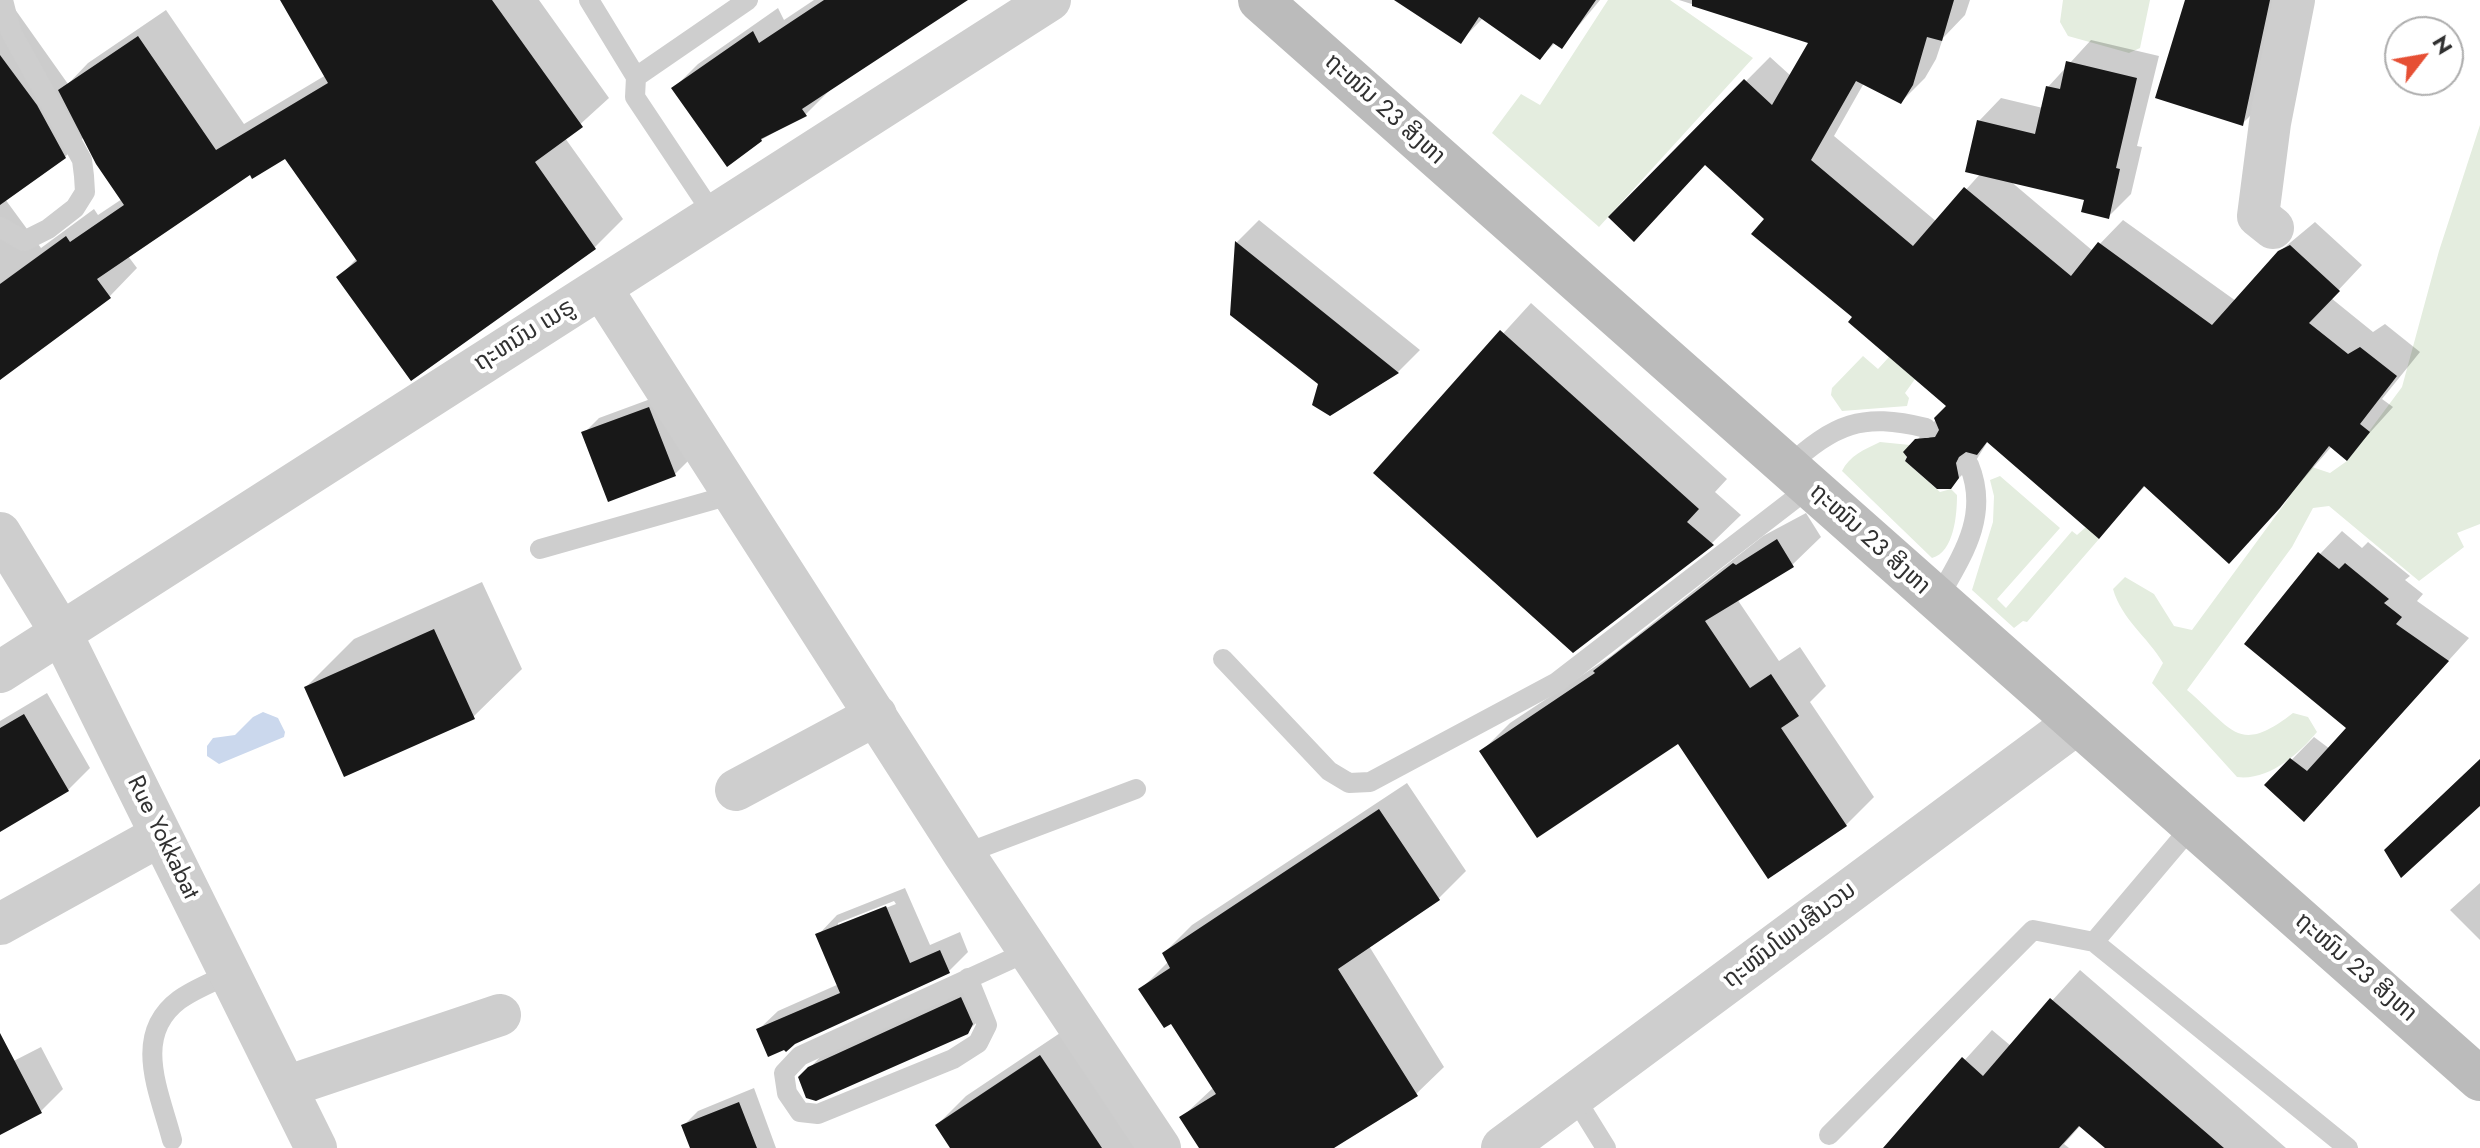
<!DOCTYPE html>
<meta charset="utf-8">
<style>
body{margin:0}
#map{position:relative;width:2480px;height:1148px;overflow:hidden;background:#fff;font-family:Jost,sans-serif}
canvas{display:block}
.north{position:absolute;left:2384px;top:16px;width:80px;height:80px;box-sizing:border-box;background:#fff;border:2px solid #adadad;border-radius:50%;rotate:59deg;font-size:22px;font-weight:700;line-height:32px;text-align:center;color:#313131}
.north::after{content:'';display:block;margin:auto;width:28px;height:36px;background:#e64f34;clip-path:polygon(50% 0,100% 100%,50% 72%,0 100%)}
</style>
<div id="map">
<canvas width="2480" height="1148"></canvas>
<div class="north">N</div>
</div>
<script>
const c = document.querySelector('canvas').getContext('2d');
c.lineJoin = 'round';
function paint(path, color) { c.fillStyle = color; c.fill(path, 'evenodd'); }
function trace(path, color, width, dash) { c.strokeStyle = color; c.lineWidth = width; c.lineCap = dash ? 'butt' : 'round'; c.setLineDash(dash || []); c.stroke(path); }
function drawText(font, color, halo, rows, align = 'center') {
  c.font = font + ' Jost,"Noto Sans Lao",sans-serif'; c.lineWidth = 8; c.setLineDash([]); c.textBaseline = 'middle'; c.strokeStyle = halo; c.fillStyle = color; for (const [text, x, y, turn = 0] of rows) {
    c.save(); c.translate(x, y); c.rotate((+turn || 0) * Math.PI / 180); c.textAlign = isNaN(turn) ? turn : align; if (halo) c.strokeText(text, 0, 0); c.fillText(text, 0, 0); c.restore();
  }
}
const green = new Path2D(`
 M 1608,0 L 1670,0 L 1753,58 L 1599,227 L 1492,133 L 1521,94 L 1540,105 Z
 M 2063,0 L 2150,0 L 2140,48 L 2129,53 L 2068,36 L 2060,22 Z
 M 2480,125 L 2480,524 L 2457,533 L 2464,547 L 2419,581 L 2329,506 L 2313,508 L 2292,547 L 2187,690 C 2233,729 2238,756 2293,713 L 2308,717 L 2317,732 C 2298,755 2268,781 2237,777 L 2152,683 L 2163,663 C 2147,636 2122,620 2113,589 L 2125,577 L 2154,594 L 2174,626 L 2192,630 L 2288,499 L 2247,461 L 2312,467 L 2330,473 L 2347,461 L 2402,387 L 2439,251 Z
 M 1863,356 L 1878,369 L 1889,357 L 1915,379 L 1905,393 L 1909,398 L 1907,406 L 1842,411 L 1831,395 L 1832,388 Z
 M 1880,442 L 1910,445 L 1905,461 L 1940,492 L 1951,489 L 1957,495 C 1957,515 1954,552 1932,558 L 1842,471 C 1849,456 1865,449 1880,442 Z
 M 2000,476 L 2060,528 L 1997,599 L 2006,608 L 2072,531 L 2077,535 L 2086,527 L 2099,539 L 2027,622 L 2023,621 L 2014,628 L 1972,590 L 1993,522 L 1994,496 L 1990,480 Z`);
const water = new Path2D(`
 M 263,712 L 278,718 L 285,732 L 284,737 L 219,764 L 207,756 L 207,746 L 213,738 L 235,735 L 253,717 Z`);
const shadow = new Path2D(`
 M 282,0 L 539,0 L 609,98 L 565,138 L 623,219 L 595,247 L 411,378 L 339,277 L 357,258 L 285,157 L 251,172 L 128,256 L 137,268 L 110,296 L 0,378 L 0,13 L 12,5 L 68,84 L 88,63 L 166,10 L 244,124 L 326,75 ZM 84,137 L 122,199 L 98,215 L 94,209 L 41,248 L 5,199 L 65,157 Z
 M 814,0 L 964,0 L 830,90 L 806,114 L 761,140 L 673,89 L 698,64 L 778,8 L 784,20 Z
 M 1398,0 L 1600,0 L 1562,46 L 1556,42 L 1540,58 L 1483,18 L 1461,41 Z
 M 1679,0 L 1970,0 L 1965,15 L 1943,38 L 1936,59 L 1925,78 L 1901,102 L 1864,83 L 1834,136 L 1937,222 L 1981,173 L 1979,121 L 2001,98 L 2043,108 L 2048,87 L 2091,40 L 2159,56 L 2137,146 L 2142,147 L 2131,194 L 2108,217 L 2087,199 L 2009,180 L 2093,251 L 2123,220 L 2236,301 L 2279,252 L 2315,222 L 2362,265 L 2331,298 L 2373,332 L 2385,324 L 2420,352 L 2382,399 L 2393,407 L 2347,458 L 2332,446 L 2253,537 L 2146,485 L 2099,536 L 1988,441 L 1975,462 L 1950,487 L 1917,440 L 1949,406 L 1855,317 L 1766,219 L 1706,163 L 1611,217 L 1770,57 L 1791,76 L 1811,42 Z
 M 2187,0 L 2287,0 L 2265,101 L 2243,123 Z
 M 1259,220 L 1420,350 L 1398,372 L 1330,413 L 1320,383 L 1232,314 L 1237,242 Z
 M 1531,303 L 1727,479 L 1715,492 L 1741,515 L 1712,543 L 1573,651 L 1376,473 Z
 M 664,394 L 689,460 L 674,475 L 584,433 L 599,418 Z
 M 1806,513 L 1821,537 L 1792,565 L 1737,599 L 1779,661 L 1800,647 L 1826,686 L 1810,702 L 1874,797 L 1846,825 L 1679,741 L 1482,751 L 1510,723 L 1611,656 L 1763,536 Z
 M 2342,531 L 2362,548 L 2368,542 L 2410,576 L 2405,580 L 2423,594 L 2417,601 L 2469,638 L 2304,820 L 2267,785 L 2314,737 L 2330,749 L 2349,728 L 2320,554 Z
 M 482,582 L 522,669 L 473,717 L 306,687 L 354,639 Z
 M 47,693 L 90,768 L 68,790 L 0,830 L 0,721 Z
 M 1407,783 L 1466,871 L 1439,898 L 1369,946 L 1444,1067 L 1416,1094 L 1331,1148 L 1202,1148 L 1182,1117 L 1214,1087 L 1172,1021 L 1141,989 L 1169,961 L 1164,953 L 1192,925 Z
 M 2480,883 L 2480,940 L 2450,910 Z
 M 905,888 L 930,945 L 960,932 L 968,952 L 949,971 L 758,1030 L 778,1011 L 839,984 L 818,935 L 837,915 ZM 894,901 L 896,904 L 838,927 L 838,923 Z
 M 2080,970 L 2286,1148 L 2108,1148 L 2081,1125 L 2064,1144 L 2069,1148 L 1885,1148 L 1992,1030 L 2011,1046 Z
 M 976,983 L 983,1016 L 967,1032 L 800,1078 L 825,1052 Z
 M 1069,1027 L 1150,1148 L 952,1148 L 937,1125 L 966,1096 Z
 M 41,1047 L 63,1089 L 41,1111 L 0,1133 L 0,1068 Z
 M 754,1088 L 776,1148 L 692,1148 L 683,1126 L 698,1111 Z`);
const building = new Path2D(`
 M 280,0 L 492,0 L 583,127 L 535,162 L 596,249 L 411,381 L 336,277 L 357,261 L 285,159 L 252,179 L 250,175 L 97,279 L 111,298 L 0,380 L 0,284 L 66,236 L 70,242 L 124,205 L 96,164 L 58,90 L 138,36 L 216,150 L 328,83 Z
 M 824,0 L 968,0 L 802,109 L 807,116 L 761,139 L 762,141 L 727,167 L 671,88 L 753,31 L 759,43 Z
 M 1394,0 L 1596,0 L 1562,49 L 1553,43 L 1540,60 L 1479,17 L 1461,44 Z
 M 1692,0 L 1954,0 L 1942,41 L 1927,37 L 1913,85 L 1901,104 L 1856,81 L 1811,160 L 1913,246 L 1964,187 L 2071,276 L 2098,242 L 2212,325 L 2278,251 L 2290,245 L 2340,291 L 2309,323 L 2348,354 L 2360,347 L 2397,376 L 2360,424 L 2370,432 L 2347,461 L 2329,446 L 2280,508 L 2229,564 L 2144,486 L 2099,539 L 1987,442 L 1977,455 L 1966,452 L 1959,457 L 1956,463 L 1959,478 L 1951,489 L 1937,489 L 1905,461 L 1907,457 L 1903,452 L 1915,439 L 1935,437 L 1939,430 L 1934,418 L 1946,406 L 1848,322 L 1852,317 L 1751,234 L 1764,219 L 1705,165 L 1634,242 L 1608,217 L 1744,79 L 1772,105 L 1808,43 L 1692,6 Z
 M 2185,0 L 2270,0 L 2243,126 L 2155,98 Z
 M 0,55 L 37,105 L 66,158 L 0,205 Z
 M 2066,61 L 2137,78 L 2116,168 L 2120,169 L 2109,219 L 2081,212 L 2084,200 L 1965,172 L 1977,120 L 2035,134 L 2046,86 L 2060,89 Z
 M 1235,241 L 1399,373 L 1330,416 L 1312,405 L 1318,384 L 1230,315 Z
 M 1500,330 L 1699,509 L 1687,522 L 1714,545 L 1573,653 L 1373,473 Z
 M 649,407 L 676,476 L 608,502 L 581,432 Z
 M 1777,539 L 1794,567 L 1705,621 L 1750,688 L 1771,674 L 1799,716 L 1781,728 L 1847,826 L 1768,879 L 1678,744 L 1537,838 L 1479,751 L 1595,673 L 1593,671 L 1733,563 L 1736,565 Z
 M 2318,552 L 2339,569 L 2345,563 L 2389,599 L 2384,603 L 2402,617 L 2396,624 L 2449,661 L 2304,822 L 2264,785 L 2290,758 L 2307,771 L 2346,728 L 2244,644 Z
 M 434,629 L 475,719 L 344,777 L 304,687 Z
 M 24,714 L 69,791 L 0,832 L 0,728 Z
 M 2480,759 L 2480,806 L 2401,878 L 2384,850 Z
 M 1379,809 L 1440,900 L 1338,969 L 1418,1096 L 1334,1148 L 1199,1148 L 1179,1117 L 1216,1094 L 1171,1024 L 1164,1028 L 1138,989 L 1170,968 L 1162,953 Z
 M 886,906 L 910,963 L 940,950 L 950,973 L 795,1044 L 786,1052 L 784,1050 L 768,1057 L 756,1029 L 840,993 L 815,934 Z
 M 961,997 L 973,1024 L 968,1034 L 816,1101 L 806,1098 L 798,1077 L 808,1067 Z
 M 2050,998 L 2224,1148 L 2105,1148 L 2079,1126 L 2059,1148 L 1883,1148 L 1962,1057 L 1983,1076 Z
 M 0,1033 L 42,1113 L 0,1135 Z
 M 1040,1055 L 1102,1148 L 950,1148 L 935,1125 Z
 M 739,1102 L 757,1148 L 690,1148 L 681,1125 Z`);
const service = new Path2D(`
 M 589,0 L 636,77
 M 713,214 L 635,97 L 636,77 L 748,0
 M 0,227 L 24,241 L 48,229 L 75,208 L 85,192 L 84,176 L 82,160 L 11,32 L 3,0
 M 1787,467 C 1835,424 1861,412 1926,428
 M 540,549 L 734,494
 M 1937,600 C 1962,556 1990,516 1969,465
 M 1223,659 L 1329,771 L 1349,783 L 1370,782 L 1557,682 L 1810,487
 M 964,854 L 1136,789
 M 2094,942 L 2193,825
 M 968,978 L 987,1025 L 978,1043 L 953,1059 L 818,1114 L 800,1112 L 787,1093 L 784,1073 L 800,1056 L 1029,951
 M 1575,1098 L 1606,1148
 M 1829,1135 L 2033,930 L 2094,942 L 2348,1148
 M 172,1140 C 160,1093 131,1036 179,1000 C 194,989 213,982 229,974`);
const minor = new Path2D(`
 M 2273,228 L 2258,216 L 2270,123 L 2294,0
 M 601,288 L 964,854 L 1160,1148
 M 0,533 L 60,631 L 316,1148
 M 0,672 L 1050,0
 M 736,790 L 876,715
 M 0,924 L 161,835
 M 286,1087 L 500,1015`);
const tertiary = new Path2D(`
 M 1503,1148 L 2076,723`);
const secondary = new Path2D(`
 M 1260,0 L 2480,1079`);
const streetNames = [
 ["ຖະໜົນ 23 ສິງຫາ",1384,110,42],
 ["ຖະຫນົນ ເນຣູ",525,336,-32],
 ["ຖະໜົນ 23 ສິງຫາ",1869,540,42],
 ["Rue Yokkabat",162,838,64],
 ["ຖະໜົນໂພນສີນວນ",1790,936,-37],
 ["ຖະໜົນ 23 ສິງຫາ",2355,968,41]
];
paint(green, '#e4eddf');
paint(water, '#cbd8ed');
paint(shadow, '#0003');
paint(building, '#181818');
trace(service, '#cecece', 20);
trace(minor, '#cecece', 42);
trace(tertiary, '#cecece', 44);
trace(secondary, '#bbb', 44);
drawText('24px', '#313131', '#fff', streetNames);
</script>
